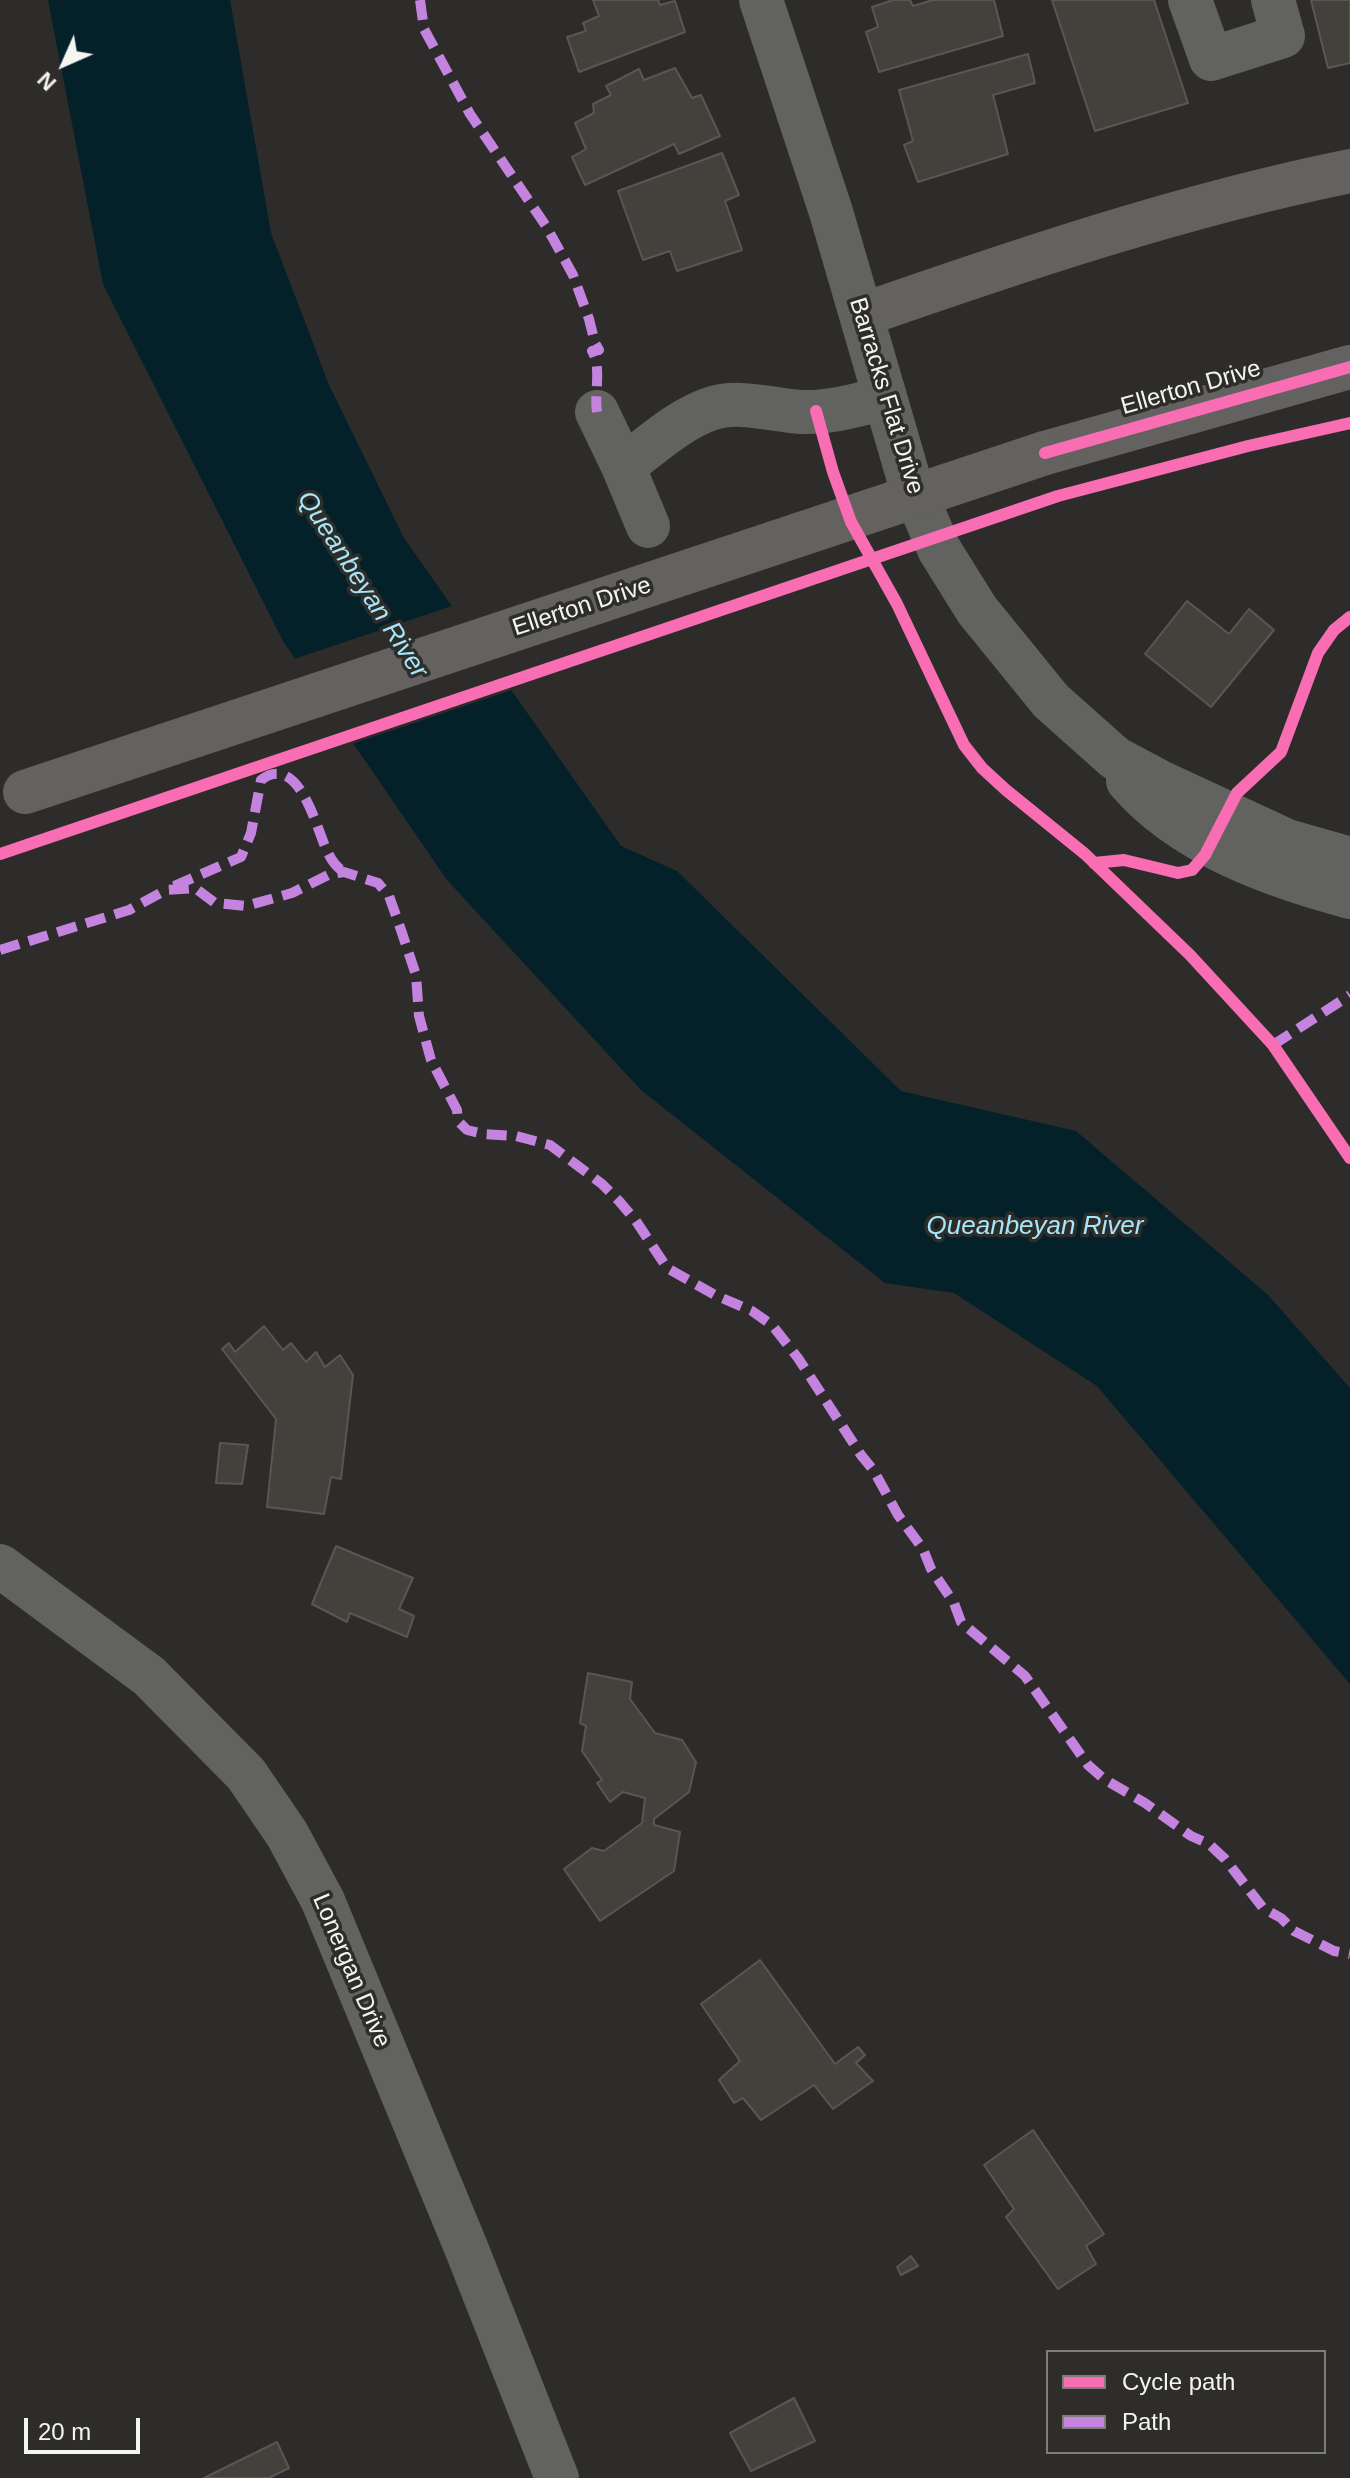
<!DOCTYPE html>
<style>
body{margin:0}
#map{position:relative;width:1350px;height:2478px;overflow:hidden;background:#2d2c2a;font-family:Helvetica,sans-serif}
canvas{display:block}
.legend{position:absolute;left:1046px;top:2350px;width:280px;height:104px;box-sizing:border-box;background:#2e2d29;border:2px solid #7d7d79;margin:0;padding:10px 14px;list-style:none;font-size:24px;color:#f4f4f1}
.legend li{display:flex;align-items:center;gap:16px;height:40px}
.legend b{width:40px;border:2px solid #7d7d79}
.north{position:absolute;left:24px;top:24px;width:80px;height:80px;-webkit-text-stroke:6px #2e2d29;paint-order:stroke;rotate:225deg;font-size:22px;font-weight:700;line-height:32px;text-align:center;color:#f4f4f1}
.north::after{content:'';display:block;margin:auto;width:28px;height:36px;background:#f4f4f1;clip-path:polygon(50% 0,100% 100%,50% 72%,0 100%)}
.scale{position:absolute;left:24px;top:2418px;width:116px;height:36px;box-sizing:border-box;border:4px solid #f4f4f1;border-top:0;padding-left:10px;font-size:24px;line-height:28px;white-space:nowrap;color:#f4f4f1;-webkit-text-stroke:6px #2e2d29;paint-order:stroke}
</style>
<div id="map">
<canvas width="1350" height="2478"></canvas>
<ul class="legend">
<li><b style="height:10px;background:#f96db3"></b>Cycle path</li>
<li><b style="height:10px;background:#c483df"></b>Path</li>
</ul>
<div class="north">N</div>
<div class="scale">20 m</div>
</div>
<script>
const c = document.querySelector('canvas').getContext('2d');
c.lineJoin = 'round';
function paint(path, color) { c.fillStyle = color; c.fill(path, 'evenodd'); }
function trace(path, color, width, dash) { c.strokeStyle = color; c.lineWidth = width; c.lineCap = dash ? 'butt' : 'round'; c.setLineDash(dash || []); c.stroke(path); }
function drawText(font, color, halo, rows, align = 'center') {
  c.font = font + ' Helvetica,sans-serif'; c.lineWidth = 7; c.setLineDash([]); c.textBaseline = 'middle'; c.strokeStyle = halo; c.fillStyle = color; for (const [text, x, y, turn = 0] of rows) {
    c.save(); c.translate(x, y); c.rotate((+turn || 0) * Math.PI / 180); c.textAlign = isNaN(turn) ? turn : align; if (halo) c.strokeText(text, 0, 0); c.fillText(text, 0, 0); c.restore();
  }
}
const water = new Path2D(`
 M 48,0 L 230,0 L 271,233 L 329,385 L 404,538 L 621,846 L 677,871 L 901,1091 L 1076,1131 L 1268,1295 L 1350,1388 L 1350,1684 L 1097,1386 L 954,1293 L 885,1283 L 641,1090 L 447,880 L 283,641 L 103,284 Z`);
const pier = new Path2D(`
 M 455,605 L 515,689 L 349,745 L 291,660 Z`);
const building = new Path2D(`
 M 593,0 L 658,0 L 660,5 L 675,1 L 685,32 L 579,72 L 567,37 L 586,31 L 583,23 L 599,16 Z
 M 893,0 L 910,0 L 913,6 L 933,0 L 994,0 L 1003,36 L 879,72 L 866,32 L 878,27 L 872,7 Z
 M 1052,0 L 1154,0 L 1188,103 L 1095,131 Z
 M 1311,0 L 1350,0 L 1350,63 L 1328,68 Z
 M 1028,54 L 1035,83 L 993,95 L 1008,154 L 918,182 L 904,145 L 913,141 L 899,90 Z
 M 675,68 L 692,98 L 701,95 L 720,136 L 679,154 L 674,144 L 585,185 L 572,157 L 586,149 L 575,123 L 594,113 L 593,104 L 611,95 L 606,86 L 639,69 L 644,80 Z
 M 722,153 L 739,195 L 725,201 L 742,250 L 677,271 L 670,251 L 643,260 L 618,191 Z
 M 1187,601 L 1229,634 L 1249,609 L 1274,630 L 1211,707 L 1145,654 Z
 M 264,1326 L 283,1350 L 291,1343 L 306,1362 L 316,1352 L 325,1367 L 340,1355 L 353,1375 L 341,1479 L 331,1477 L 324,1514 L 267,1507 L 276,1419 L 222,1349 L 229,1343 L 235,1352 Z
 M 220,1443 L 248,1445 L 242,1484 L 216,1483 Z
 M 336,1546 L 413,1578 L 399,1609 L 414,1616 L 407,1637 L 350,1613 L 347,1622 L 312,1604 Z
 M 588,1673 L 632,1682 L 630,1699 L 655,1733 L 682,1740 L 696,1762 L 689,1792 L 654,1819 L 654,1825 L 680,1832 L 674,1871 L 600,1921 L 564,1869 L 592,1848 L 604,1851 L 642,1823 L 645,1798 L 623,1792 L 610,1802 L 597,1783 L 602,1780 L 582,1751 L 586,1726 L 580,1723 Z
 M 760,1960 L 835,2064 L 858,2047 L 865,2055 L 856,2063 L 873,2081 L 833,2109 L 814,2085 L 761,2120 L 743,2098 L 734,2103 L 719,2080 L 740,2061 L 701,2004 Z
 M 1033,2130 L 1104,2234 L 1086,2246 L 1096,2264 L 1058,2289 L 1006,2217 L 1014,2209 L 984,2165 Z
 M 911,2256 L 918,2266 L 901,2275 L 897,2267 Z
 M 794,2398 L 815,2441 L 751,2471 L 730,2433 Z
 M 277,2442 L 289,2468 L 269,2478 L 204,2478 Z`);
const minor = new Path2D(`
 M 761,0 L 831,212 L 908,476 L 939,549 L 977,610 L 1051,701 L 1115,758 L 1160,782 L 1287,841 L 1350,859
 M 1190,0 L 1211,59 L 1283,36 L 1273,0
 M 597,412 L 623,466 L 648,526
 M 623,466 C 650,447 678,420 710,409 C 740,399 770,410 801,412 C 830,413 858,405 885,398
 M 1128,781 C 1182,844 1271,876 1350,897
 M 0,1566 L 149,1676 L 246,1774 L 287,1834 L 323,1901 L 467,2250 L 557,2478`);
const major = new Path2D(`
 M 862,315 C 1023,259 1183,205 1350,171
 M 1045,453 L 1350,367`);
const majorBridge = new Path2D(`
 M 25,792 L 1045,453`);
const quiet = new Path2D(`
 M 420,0 L 424,29 L 470,114 L 546,226 L 573,275 L 589,319 L 595,343 L 599,350 L 592,351 C 602,366 594,394 597,412
 M 174,886 L 241,857 L 251,833 L 261,780 C 300,751 317,832 328,853 C 332,861 336,867 344,872
 M 0,950 L 129,910 L 166,890 L 195,888 L 215,903 L 246,906 L 292,893 L 330,874 L 344,872 L 378,883 L 389,896 L 400,927 L 416,975 L 419,1016 L 431,1060 L 457,1110 L 458,1121 L 467,1130 L 484,1134 L 516,1136 L 550,1145 L 602,1184 L 619,1201 L 636,1221 L 667,1268 L 715,1295 L 752,1311 L 772,1325 L 798,1358 L 861,1455 L 874,1471 L 898,1515 L 923,1549 L 931,1569 L 954,1603 L 961,1622 L 1025,1676 L 1088,1765 L 1104,1779 L 1145,1803 L 1191,1836 L 1209,1844 L 1225,1859 L 1263,1908 L 1281,1918 L 1294,1931 L 1334,1951 L 1350,1954
 M 1273,1045 L 1350,995`);
const cycleway = new Path2D(`
 M 816,411 L 833,472 L 851,522 L 897,604 L 964,745 L 982,768 L 1006,790 L 1085,854 L 1190,955 L 1273,1045 L 1350,1158
 M 1045,453 L 1350,367
 M 0,854 L 1058,496 L 1248,446 L 1350,423
 M 1094,863 L 1124,860 L 1178,873 L 1192,870 L 1205,855 L 1237,793 L 1281,752 L 1318,653 L 1334,630 L 1350,617`);
const streetNames = [
 ["Ellerton Drive",1191,388,-16],
 ["Barracks Flat Drive",886,396,73],
 ["Ellerton Drive",582,607,-18],
 ["Lonergan Drive",351,1971,67]
];
const waterNames = [
 ["Queanbeyan River",362,585,57],
 ["Queanbeyan River",1035,1227]
];
paint(water, '#042028');
paint(pier, '#2d2c2a');
paint(building, '#44413c');
trace(building, '#585756', 2);
trace(minor, '#626260', 44);
trace(major, '#636260', 44);
trace(majorBridge, '#636260', 44);
trace(quiet, '#c483df', 10, [20, 10]);
trace(cycleway, '#f96db3', 12);
drawText('24px', '#f4f4f1', '#2e2d29', streetNames);
drawText('italic 26px', '#a6e6fb', '#2e2d29', waterNames);
</script>
